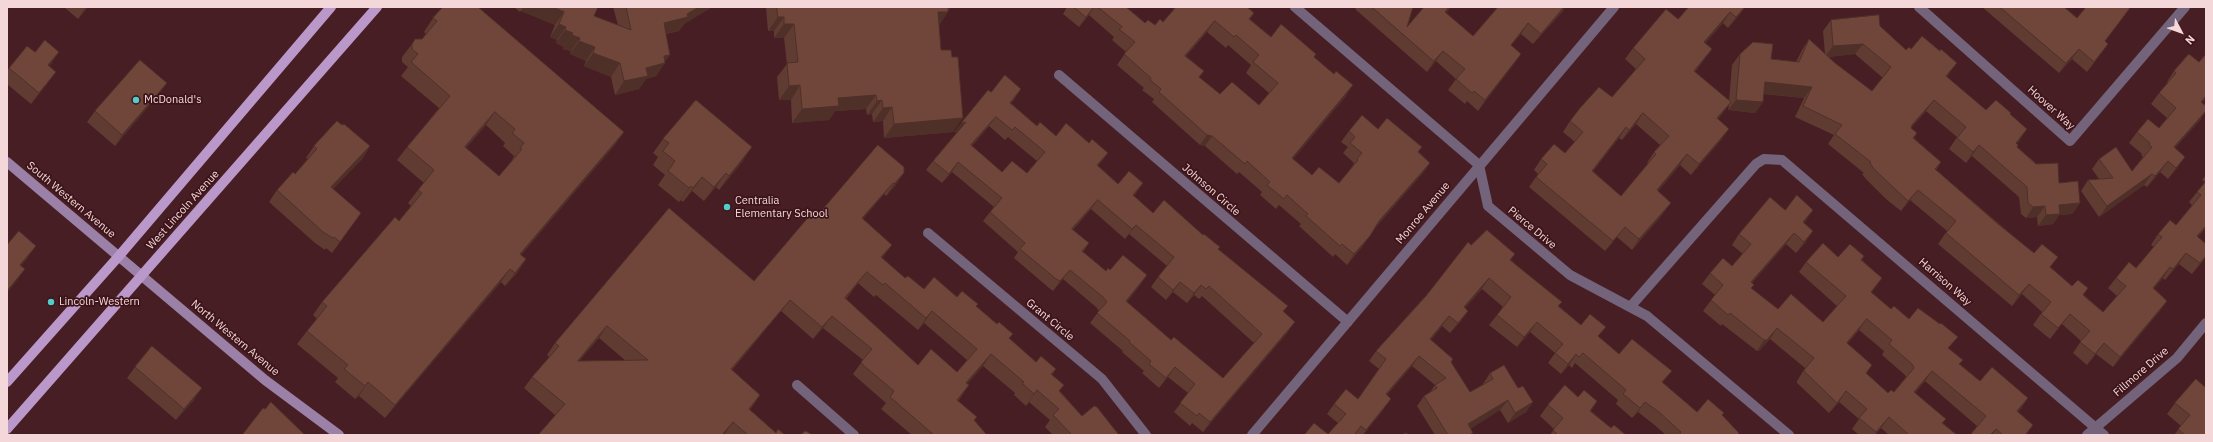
<!DOCTYPE html>
<style>
body{margin:0}
#map{position:relative;width:2213px;height:442px;overflow:hidden;background:#471e23;font-family:"IBM Plex Sans",sans-serif}
canvas{display:block}
.frame{position:absolute;inset:0;border:8px solid #f4d8d9;pointer-events:none}
.north{position:absolute;left:2161px;top:12px;width:40px;height:40px;-webkit-text-stroke:3px #3c1419;paint-order:stroke;rotate:131deg;font-size:11px;font-weight:700;line-height:16px;text-align:center;color:#f4d8d9}
.north::after{content:'';display:block;margin:auto;width:14px;height:18px;background:#f4d8d9;clip-path:polygon(50% 0,100% 100%,50% 72%,0 100%)}
</style>
<div id="map">
<canvas width="2213" height="442"></canvas>
<div class="frame"></div>
<div class="north">N</div>
</div>
<script>
const c = document.querySelector('canvas').getContext('2d');
c.lineJoin = 'round';
function trace(path, color, width, dash) { c.strokeStyle = color; c.lineWidth = width; c.lineCap = dash ? 'butt' : 'round'; c.setLineDash(dash || []); c.stroke(path); }
function paint(path, color) { c.fillStyle = color; c.fill(path, 'evenodd'); }
function drawText(font, color, halo, rows, align = 'center') {
  c.font = font + ' "IBM Plex Sans",sans-serif'; c.lineWidth = 3.5; c.setLineDash([]); c.textBaseline = 'middle'; c.strokeStyle = halo; c.fillStyle = color; for (const [text, x, y, turn = 0] of rows) {
    c.save(); c.translate(x, y); c.rotate((+turn || 0) * Math.PI / 180); c.textAlign = isNaN(turn) ? turn : align; if (halo) c.strokeText(text, 0, 0); c.fillText(text, 0, 0); c.restore();
  }
}
const street = new Path2D(`
 M 1295,7 L 1479,165 L 1488,206 L 1570,275 L 1647,316 L 1789,435
 M 1919,7 L 2070,141 L 2185,7
 M 1059,75 L 1348,322
 M 928,233 L 1102,379 L 1146,435
 M 1631,306 L 1756,164 L 1764,159 L 1782,160 L 2104,435
 M 797,385 L 854,435
 M 1252,435 L 1614,7
 M 2087,435 L 2177,358 L 2206,323`);
const secondary = new Path2D(`
 M 7,162 L 265,380 L 339,435`);
const primary = new Path2D(`
 M 7,382 L 119,256 L 331,7
 M 7,429 L 377,7`);
const wall = new Path2D(`
 M 64,7 L 88,7 L 78,19 Z
 M 514,7 L 598,7 L 594,16 L 618,25 L 613,7 L 712,7 L 684,24 L 679,31 L 666,34 L 665,62 L 656,76 L 646,79 L 639,89 L 615,95 L 611,77 L 584,66 L 586,61 L 570,54 L 571,51 L 563,49 L 564,47 L 556,43 L 557,40 L 550,37 L 555,25 L 521,11 L 520,12 Z
 M 766,7 L 951,7 L 939,25 L 941,50 L 953,132 L 884,138 L 883,121 L 873,122 L 872,114 L 867,115 L 866,109 L 835,111 L 829,120 L 792,123 L 791,100 L 779,100 L 777,77 L 787,64 L 784,38 L 774,38 L 774,31 L 768,31 Z
 M 1067,7 L 1126,7 L 1145,23 L 1155,25 L 1163,22 L 1174,9 L 1171,7 L 1247,7 L 1254,13 L 1250,19 L 1271,37 L 1316,54 L 1314,58 L 1346,96 L 1293,159 L 1312,175 L 1339,183 L 1350,170 L 1354,163 L 1343,153 L 1348,147 L 1341,142 L 1349,131 L 1378,129 L 1419,152 L 1430,163 L 1423,173 L 1375,228 L 1362,247 L 1347,265 L 1335,254 L 1333,257 L 1299,226 L 1301,224 L 1279,205 L 1276,209 L 1260,195 L 1262,192 L 1239,172 L 1237,174 L 1205,146 L 1200,145 L 1152,102 L 1154,99 L 1142,90 L 1144,88 L 1117,65 L 1126,52 L 1112,40 L 1114,37 L 1089,15 L 1079,27 L 1063,14 ZM 1207,32 L 1226,48 L 1228,45 L 1251,65 L 1246,73 L 1269,93 L 1259,105 L 1220,94 L 1199,77 L 1204,71 L 1186,56 Z
 M 1357,7 L 1413,7 L 1407,27 L 1424,7 L 1451,7 L 1446,13 L 1473,36 L 1564,10 L 1533,44 L 1521,34 L 1511,45 L 1521,54 L 1514,64 L 1478,111 L 1467,101 L 1465,104 L 1448,90 L 1456,79 L 1436,61 L 1427,72 L 1355,9 Z
 M 1689,7 L 1741,13 L 1728,28 L 1723,23 L 1705,43 L 1712,49 L 1704,60 L 1695,72 L 1729,101 L 1732,65 L 1740,54 L 1771,59 L 1796,62 L 1802,50 L 1809,39 L 1825,54 L 1823,31 L 1831,20 L 1880,26 L 1906,50 L 1911,49 L 1949,74 L 1947,77 L 1986,110 L 2010,114 L 2020,140 L 2017,143 L 2017,147 L 2059,183 L 2080,203 L 2072,214 L 2059,215 L 2053,224 L 2038,226 L 2037,217 L 2026,218 L 2021,214 L 2019,197 L 1972,156 L 1966,163 L 1949,149 L 1957,137 L 1926,111 L 1911,128 L 1917,133 L 1914,138 L 1941,162 L 1936,170 L 2072,286 L 2084,295 L 2103,312 L 2117,296 L 2108,288 L 2116,278 L 2136,268 L 2154,247 L 2151,245 L 2158,234 L 2176,225 L 2192,205 L 2189,202 L 2205,182 L 2202,180 L 2206,175 L 2206,228 L 2198,237 L 2204,260 L 2192,274 L 2179,264 L 2165,280 L 2163,278 L 2154,288 L 2167,301 L 2159,312 L 2113,367 L 2096,354 L 2087,365 L 2073,353 L 2081,341 L 2062,324 L 2050,339 L 2033,325 L 2042,312 L 2022,294 L 2012,306 L 1938,244 L 1947,231 L 1910,200 L 1901,211 L 1886,199 L 1866,179 L 1862,174 L 1864,173 L 1828,144 L 1834,135 L 1795,117 L 1804,98 L 1763,94 L 1763,102 L 1755,113 L 1728,110 L 1729,105 L 1718,119 L 1722,139 L 1691,175 L 1680,165 L 1658,191 L 1663,214 L 1632,250 L 1617,237 L 1605,251 L 1529,187 L 1538,174 L 1534,170 L 1541,159 L 1565,153 L 1575,142 L 1563,132 L 1570,121 L 1612,97 L 1636,69 L 1625,59 L 1633,48 L 1678,19 ZM 1855,54 L 1883,78 L 1872,91 L 1835,63 L 1828,57 ZM 1636,124 L 1660,145 L 1654,152 L 1647,163 L 1648,164 L 1621,196 L 1593,171 L 1619,138 L 1622,140 Z
 M 1982,7 L 2064,7 L 2077,18 L 2123,18 L 2105,41 L 2108,44 L 2101,54 L 2087,72 L 2072,59 L 2059,73 Z
 M 433,18 L 624,132 L 614,146 L 521,255 L 526,259 L 517,273 L 505,286 L 501,282 L 385,418 L 359,396 L 355,399 L 335,382 L 338,378 L 297,344 L 307,331 L 317,319 L 313,315 L 322,302 L 399,221 L 411,206 L 408,203 L 418,190 L 424,183 L 397,160 L 407,147 L 439,108 L 401,76 L 408,67 L 402,62 L 402,57 L 412,44 L 422,39 L 426,34 L 424,32 ZM 486,125 L 505,143 L 503,146 L 514,156 L 511,162 L 499,176 L 466,148 Z
 M 2199,62 L 2206,98 L 2202,102 L 2201,119 L 2175,148 L 2185,157 L 2177,168 L 2168,179 L 2160,172 L 2147,187 L 2144,185 L 2099,217 L 2081,191 L 2088,180 L 2099,179 L 2092,169 L 2099,159 L 2132,171 L 2143,157 L 2141,155 L 2142,154 L 2129,143 L 2137,132 L 2159,128 L 2167,118 L 2151,104 L 2159,93 L 2168,83 L 2167,82 L 2174,71 Z
 M 52,63 L 49,66 L 48,83 L 31,104 L 7,84 L 7,71 L 9,68 Z
 M 991,92 L 1015,99 L 1011,103 L 1037,126 L 1056,136 L 1089,143 L 1108,153 L 1098,166 L 1118,184 L 1143,183 L 1134,196 L 1153,213 L 1219,250 L 1288,306 L 1284,311 L 1288,332 L 1203,432 L 1192,423 L 1190,426 L 1174,412 L 1188,393 L 1168,377 L 1159,388 L 1142,373 L 1144,371 L 1122,352 L 1123,351 L 1090,323 L 1099,311 L 1096,307 L 1063,279 L 1053,291 L 1049,288 L 1014,258 L 1018,252 L 983,221 L 994,207 L 952,172 L 942,183 L 926,170 L 933,161 L 957,132 L 954,132 ZM 989,126 L 1005,140 L 1008,137 L 1037,161 L 1027,173 L 1002,172 L 972,146 ZM 1091,209 L 1125,239 L 1129,234 L 1167,266 L 1158,277 L 1151,287 L 1166,300 L 1173,292 L 1187,303 L 1194,295 L 1199,299 L 1202,296 L 1254,343 L 1223,378 L 1171,340 L 1127,302 L 1140,285 L 1147,275 L 1110,270 L 1106,271 L 1083,252 L 1089,243 L 1073,230 Z
 M 159,94 L 115,146 L 87,122 L 95,111 Z
 M 342,125 L 370,146 L 363,158 L 333,189 L 361,213 L 332,253 L 326,248 L 325,250 L 315,243 L 269,202 L 277,190 L 295,174 L 308,159 L 306,158 L 314,146 Z
 M 663,139 L 743,161 L 719,190 L 716,187 L 704,201 L 692,191 L 683,202 L 681,200 L 679,202 L 658,185 L 665,175 L 653,165 L 658,157 L 653,153 Z
 M 878,145 L 896,185 L 886,196 L 884,194 L 863,219 L 892,245 L 882,258 L 905,278 L 924,289 L 957,297 L 978,304 L 976,307 L 997,324 L 1013,334 L 1009,339 L 1036,362 L 1056,369 L 1052,375 L 1060,391 L 1082,416 L 1119,435 L 1053,435 L 1045,427 L 1050,420 L 1029,402 L 1026,406 L 1014,395 L 1015,393 L 983,366 L 967,384 L 969,385 L 958,401 L 977,417 L 974,421 L 987,435 L 912,435 L 881,409 L 886,403 L 855,376 L 853,374 L 863,360 L 823,328 L 813,339 L 781,311 L 732,370 L 760,395 L 750,410 L 776,433 L 785,435 L 725,435 L 724,434 L 555,415 L 524,388 L 532,377 L 549,357 L 547,355 L 555,343 L 669,208 L 754,281 L 815,218 ZM 858,283 L 874,297 L 876,295 L 918,330 L 924,323 L 967,360 L 957,372 L 918,365 L 846,299 ZM 599,338 L 626,361 L 579,361 Z
 M 1785,210 L 1813,210 L 1804,223 L 1806,242 L 1796,253 L 1786,244 L 1752,283 L 1751,288 L 1778,309 L 1823,322 L 1837,306 L 1799,272 L 1806,262 L 1838,257 L 1864,256 L 1862,260 L 1882,278 L 1871,293 L 1891,309 L 1909,319 L 1949,348 L 1960,364 L 1980,381 L 2028,398 L 2018,412 L 2033,425 L 2026,435 L 1970,435 L 1977,426 L 1925,381 L 1915,393 L 1943,423 L 1957,435 L 1889,435 L 1881,428 L 1875,435 L 1859,435 L 1852,429 L 1859,419 L 1839,402 L 1829,413 L 1797,383 L 1797,381 L 1805,368 L 1770,339 L 1759,351 L 1757,351 L 1722,324 L 1721,326 L 1703,311 L 1715,295 L 1702,284 L 1710,273 L 1732,266 L 1743,254 L 1732,245 L 1739,234 ZM 1859,330 L 1884,351 L 1882,355 L 1905,375 L 1906,377 L 1894,392 L 1888,393 L 1866,374 L 1872,365 L 1847,344 Z
 M 1471,245 L 1511,260 L 1559,306 L 1581,325 L 1599,337 L 1619,354 L 1663,383 L 1697,412 L 1722,415 L 1738,435 L 1666,435 L 1652,423 L 1638,412 L 1632,418 L 1616,404 L 1618,400 L 1575,363 L 1572,368 L 1569,365 L 1561,374 L 1548,363 L 1555,353 L 1530,332 L 1517,347 L 1489,325 L 1497,315 L 1503,307 L 1482,289 L 1465,308 L 1468,311 L 1461,321 L 1450,333 L 1442,326 L 1431,340 L 1453,359 L 1451,362 L 1470,392 L 1483,385 L 1483,384 L 1490,373 L 1518,388 L 1533,402 L 1526,412 L 1508,423 L 1500,410 L 1470,429 L 1471,435 L 1435,435 L 1417,406 L 1424,396 L 1430,392 L 1435,385 L 1412,366 L 1387,395 L 1384,409 L 1363,435 L 1304,435 L 1328,434 L 1338,423 L 1327,414 L 1334,404 L 1358,399 L 1379,369 L 1369,361 L 1376,351 Z
 M 135,367 L 194,400 L 176,420 L 127,378 Z
 M 2196,379 L 2206,435 L 2174,435 L 2181,426 L 2167,414 L 2175,403 Z
 M 1578,397 L 1597,401 L 1591,411 L 1611,428 L 1626,435 L 1550,435 L 1554,429 L 1540,416 L 1548,405 Z`);
const shadedWall = new Path2D(`
 M 86,7 L 88,7 L 78,19 Z
 M 524,7 L 553,7 L 564,12 L 555,25 L 521,11 L 520,12 Z
 M 699,7 L 712,7 L 684,24 L 679,31 L 655,36 L 664,23 L 687,14 Z
 M 945,7 L 951,7 L 938,26 L 938,12 Z
 M 1094,7 L 1089,15 L 1079,27 L 1086,17 Z
 M 1449,7 L 1451,7 L 1438,22 L 1445,12 Z
 M 1564,7 L 1566,7 L 1533,44 L 1541,34 Z
 M 1745,7 L 1741,13 L 1728,28 L 1736,17 Z
 M 1730,12 L 1723,23 L 1697,53 L 1704,42 Z
 M 778,17 L 784,17 L 774,31 L 768,31 Z
 M 1215,21 L 1207,32 L 1177,66 L 1185,56 Z
 M 1528,23 L 1521,34 L 1503,55 L 1511,45 Z
 M 559,24 L 566,27 L 557,40 L 550,37 Z
 M 784,24 L 794,24 L 784,38 L 774,38 Z
 M 565,30 L 573,33 L 564,47 L 556,43 Z
 M 572,35 L 580,38 L 571,51 L 563,49 Z
 M 579,41 L 595,47 L 586,61 L 570,54 Z
 M 1863,44 L 1855,54 L 1825,57 L 1833,46 Z
 M 2108,44 L 2101,54 L 2087,72 L 2094,62 Z
 M 1712,49 L 1704,60 L 1686,82 L 1694,71 Z
 M 2079,49 L 2072,59 L 2059,73 L 2066,63 Z
 M 1443,51 L 1436,61 L 1427,72 L 1434,61 Z
 M 59,52 L 52,63 L 40,76 L 48,65 Z
 M 593,53 L 620,63 L 611,77 L 584,66 Z
 M 1521,54 L 1514,64 L 1478,111 L 1485,100 Z
 M 670,55 L 664,63 L 665,63 L 656,76 L 646,79 L 639,89 L 615,95 L 624,81 L 664,56 Z
 M 1957,63 L 1949,74 L 1938,87 L 1946,76 Z
 M 56,72 L 48,83 L 31,104 L 39,93 Z
 M 1765,82 L 1812,87 L 1804,98 L 1757,93 Z
 M 167,83 L 159,94 L 115,146 L 122,135 Z
 M 800,85 L 791,100 L 779,100 L 789,86 Z
 M 1353,85 L 1346,96 L 1285,169 L 1292,158 Z
 M 1021,89 L 1015,99 L 1003,112 L 1010,103 Z
 M 876,95 L 866,109 L 835,111 L 829,120 L 792,123 L 802,109 L 838,98 Z
 M 2206,96 L 2206,98 L 2194,113 L 2201,102 Z
 M 882,100 L 872,114 L 867,115 L 877,101 Z
 M 1736,100 L 1763,102 L 1755,113 L 1728,110 Z
 M 1934,100 L 1926,111 L 1904,136 L 1912,125 Z
 M 1731,102 L 1723,113 L 1710,129 L 1717,118 Z
 M 892,107 L 883,121 L 873,122 L 883,108 Z
 M 2206,111 L 2201,119 L 2166,158 L 2174,147 Z
 M 495,112 L 486,125 L 455,160 L 465,147 Z
 M 1643,113 L 1636,124 L 1622,140 L 1629,130 Z
 M 996,117 L 989,126 L 964,155 L 971,145 Z
 M 963,118 L 953,132 L 884,138 L 894,124 Z
 M 966,122 L 959,132 L 954,132 L 961,123 Z
 M 1626,127 L 1619,138 L 1584,181 L 1592,171 Z
 M 1729,129 L 1722,139 L 1691,175 L 1699,164 Z
 M 2027,129 L 2020,140 L 2008,153 L 2016,143 Z
 M 624,132 L 614,146 L 510,267 L 520,254 Z
 M 1207,135 L 1212,136 L 1205,146 L 1200,145 Z
 M 1979,145 L 1972,156 L 1966,163 L 1973,152 Z
 M 370,146 L 363,158 L 323,199 L 331,187 Z
 M 752,147 L 743,161 L 719,190 L 729,176 Z
 M 1108,153 L 1101,162 L 1090,175 L 1097,165 Z
 M 1687,154 L 1680,165 L 1650,201 L 1657,190 Z
 M 2185,157 L 2177,168 L 2168,179 L 2176,168 Z
 M 2168,161 L 2160,172 L 2147,187 L 2155,176 Z
 M 958,162 L 952,172 L 942,183 L 949,174 Z
 M 1430,163 L 1423,173 L 1372,231 L 1379,221 Z
 M 726,173 L 716,187 L 704,201 L 714,187 Z
 M 904,173 L 896,185 L 886,196 L 894,184 Z
 M 2152,174 L 2144,185 L 2099,217 L 2107,206 Z
 M 702,177 L 692,191 L 683,202 L 693,188 Z
 M 893,183 L 884,194 L 854,230 L 862,218 Z
 M 1143,183 L 1136,193 L 1126,205 L 1133,195 Z
 M 691,186 L 681,200 L 679,202 L 689,188 Z
 M 1918,190 L 1910,200 L 1901,211 L 1908,201 Z
 M 1098,200 L 1091,209 L 1065,239 L 1072,229 Z
 M 1671,203 L 1663,214 L 1632,250 L 1639,239 Z
 M 2080,203 L 2072,214 L 2059,215 L 2053,224 L 2038,226 L 2046,215 L 2059,205 Z
 M 2045,206 L 2037,217 L 2026,218 L 2033,207 Z
 M 1813,210 L 1806,220 L 1795,233 L 1803,222 Z
 M 1136,225 L 1129,234 L 1125,239 L 1132,229 Z
 M 2206,226 L 2206,228 L 2190,246 L 2197,236 Z
 M 1813,231 L 1806,242 L 1796,253 L 1804,242 Z
 M 1794,233 L 1786,244 L 1743,293 L 1751,282 Z
 M 1370,236 L 1362,247 L 1347,265 L 1354,254 Z
 M 892,245 L 884,256 L 873,269 L 881,257 Z
 M 36,246 L 27,259 L 11,278 L 20,265 Z
 M 2186,253 L 2179,264 L 2165,280 L 2173,269 Z
 M 2206,256 L 2206,257 L 2204,260 L 2192,274 L 2200,263 Z
 M 526,259 L 517,273 L 505,286 L 515,273 Z
 M 2170,267 L 2163,278 L 2146,298 L 2153,288 Z
 M 25,269 L 16,282 L 7,293 L 7,291 Z
 M 510,269 L 501,282 L 385,418 L 395,405 Z
 M 1070,270 L 1063,279 L 1053,291 L 1060,281 Z
 M 867,272 L 858,283 L 836,310 L 845,298 Z
 M 1147,275 L 1140,285 L 1120,311 L 1126,301 Z
 M 1489,278 L 1482,289 L 1456,318 L 1464,307 Z
 M 1882,278 L 1875,288 L 1863,303 L 1871,292 Z
 M 1180,282 L 1173,292 L 1166,300 L 1173,290 Z
 M 2029,284 L 2022,294 L 2012,306 L 2019,295 Z
 M 1201,285 L 1194,295 L 1187,303 L 1194,293 Z
 M 790,300 L 781,311 L 722,380 L 731,369 Z
 M 2167,301 L 2159,312 L 2113,367 L 2120,357 Z
 M 932,311 L 924,323 L 918,330 L 926,318 Z
 M 1468,311 L 1461,321 L 1450,333 L 1458,323 Z
 M 2070,314 L 2050,339 L 2058,328 Z
 M 832,316 L 823,328 L 813,339 L 822,327 Z
 M 1449,316 L 1442,326 L 1423,350 L 1430,339 Z
 M 1867,319 L 1859,330 L 1839,354 L 1847,343 Z
 M 1295,322 L 1288,332 L 1203,432 L 1210,422 Z
 M 1537,322 L 1530,332 L 1517,347 L 1524,337 Z
 M 607,326 L 599,338 L 569,373 L 578,361 Z
 M 1777,328 L 1770,339 L 1759,351 L 1757,351 L 1764,340 Z
 M 2104,343 L 2096,354 L 2087,365 L 2095,354 Z
 M 991,354 L 983,366 L 958,395 L 966,383 Z
 M 1576,354 L 1569,365 L 1561,374 L 1568,364 Z
 M 1419,356 L 1412,366 L 1378,405 L 1386,394 Z
 M 1175,367 L 1168,377 L 1159,388 L 1166,378 Z
 M 1672,371 L 1664,381 L 1655,392 L 1662,382 Z
 M 1932,371 L 1925,381 L 1906,403 L 1914,392 Z
 M 368,382 L 359,396 L 355,399 L 365,386 Z
 M 202,388 L 194,400 L 176,420 L 184,409 Z
 M 1037,390 L 1029,402 L 1026,406 L 1034,394 Z
 M 1846,391 L 1839,402 L 1829,413 L 1837,403 Z
 M 760,395 L 752,407 L 740,421 L 749,409 Z
 M 2028,398 L 2021,409 L 2010,422 L 2017,411 Z
 M 1391,399 L 1384,409 L 1363,435 L 1366,430 Z
 M 1508,400 L 1500,410 L 1460,435 L 1468,424 Z
 M 1533,402 L 1526,412 L 1508,423 L 1515,413 Z
 M 1645,402 L 1638,412 L 1632,418 L 1640,408 Z
 M 1889,417 L 1881,428 L 1875,435 L 1874,435 Z
 M 733,422 L 724,435 L 722,435 Z
 M 1996,429 L 1992,435 L 1990,435 Z`);
const building = new Path2D(`
 M 443,7 L 478,7 L 624,132 L 520,254 L 526,259 L 515,273 L 510,269 L 395,405 L 368,382 L 365,386 L 344,369 L 348,365 L 307,331 L 327,306 L 322,302 L 395,217 L 399,221 L 422,193 L 418,190 L 434,170 L 407,147 L 450,96 L 411,62 L 418,54 L 412,49 L 412,44 L 415,39 L 422,39 L 437,21 L 433,18 ZM 495,112 L 515,129 L 512,133 L 524,143 L 520,148 L 522,149 L 499,176 L 465,147 Z
 M 553,7 L 598,7 L 594,16 L 631,30 L 626,7 L 699,7 L 687,14 L 688,17 L 664,23 L 670,55 L 664,56 L 665,63 L 646,68 L 648,76 L 624,81 L 620,63 L 593,53 L 595,47 L 579,41 L 580,38 L 572,35 L 573,33 L 565,30 L 566,27 L 559,24 L 564,12 Z
 M 777,7 L 948,7 L 948,12 L 938,12 L 941,50 L 951,50 L 952,57 L 958,57 L 963,118 L 894,124 L 892,107 L 883,108 L 882,100 L 877,101 L 876,95 L 838,98 L 839,106 L 802,109 L 800,85 L 789,86 L 787,63 L 798,62 L 794,24 L 784,24 L 784,17 L 778,17 Z
 M 1074,7 L 1094,7 L 1086,17 Z
 M 1098,7 L 1126,7 L 1145,23 L 1148,20 L 1155,25 L 1160,19 L 1163,22 L 1176,7 L 1247,7 L 1254,13 L 1249,19 L 1271,37 L 1281,24 L 1316,54 L 1314,57 L 1334,74 L 1336,71 L 1353,85 L 1292,158 L 1312,175 L 1319,167 L 1339,183 L 1358,160 L 1357,159 L 1362,153 L 1350,143 L 1355,137 L 1349,131 L 1362,115 L 1378,129 L 1387,118 L 1422,147 L 1418,152 L 1430,163 L 1379,221 L 1370,236 L 1354,254 L 1342,244 L 1340,246 L 1306,216 L 1308,214 L 1287,195 L 1284,199 L 1267,185 L 1270,182 L 1247,161 L 1245,164 L 1212,136 L 1207,135 L 1159,92 L 1161,89 L 1150,80 L 1151,78 L 1124,54 L 1135,42 L 1119,29 L 1122,27 ZM 1215,21 L 1234,37 L 1236,35 L 1259,55 L 1253,62 L 1278,83 L 1259,105 L 1232,82 L 1220,94 L 1199,77 L 1204,71 L 1185,56 Z
 M 1372,7 L 1413,7 L 1407,27 L 1424,7 L 1449,7 L 1445,12 L 1473,36 L 1498,7 L 1564,7 L 1541,34 L 1528,23 L 1511,45 L 1521,54 L 1485,100 L 1474,91 L 1472,93 L 1456,79 L 1465,69 L 1443,51 L 1434,61 Z
 M 1689,7 L 1745,7 L 1736,17 L 1730,12 L 1704,42 L 1712,49 L 1694,71 L 1731,102 L 1717,118 L 1729,129 L 1699,164 L 1687,154 L 1657,190 L 1671,203 L 1639,239 L 1625,227 L 1613,241 L 1536,177 L 1547,164 L 1541,159 L 1554,144 L 1565,153 L 1583,132 L 1570,121 L 1580,108 L 1599,87 L 1612,97 L 1645,59 L 1633,48 L 1666,9 L 1678,19 ZM 1643,113 L 1669,136 L 1654,152 L 1656,154 L 1621,196 L 1592,171 L 1626,127 L 1629,130 Z
 M 2000,7 L 2064,7 L 2077,18 L 2086,7 L 2129,7 L 2130,8 L 2105,41 L 2108,44 L 2094,62 L 2079,49 L 2066,63 Z
 M 1879,15 L 1880,26 L 1906,50 L 1909,47 L 1911,49 L 1922,36 L 1940,51 L 1941,49 L 1957,63 L 1946,76 L 1986,110 L 1996,100 L 2011,113 L 2010,114 L 2027,129 L 2016,143 L 2018,145 L 2017,147 L 2036,164 L 2058,163 L 2059,183 L 2078,181 L 2080,203 L 2059,205 L 2060,214 L 2046,215 L 2045,206 L 2033,207 L 2028,203 L 2027,187 L 1979,145 L 1973,152 L 1957,138 L 1966,127 L 1934,100 L 1912,125 L 1911,128 L 1917,133 L 1913,138 L 1941,162 L 1935,169 L 1998,224 L 2034,253 L 2042,244 L 2058,257 L 2050,267 L 2072,286 L 2078,280 L 2088,288 L 2083,295 L 2103,312 L 2126,286 L 2116,278 L 2129,262 L 2136,268 L 2162,237 L 2158,234 L 2170,220 L 2176,225 L 2201,195 L 2197,192 L 2206,181 L 2206,226 L 2197,236 L 2206,244 L 2206,256 L 2200,263 L 2186,253 L 2173,269 L 2170,267 L 2153,288 L 2167,301 L 2120,357 L 2104,343 L 2095,354 L 2080,342 L 2090,331 L 2070,314 L 2058,328 L 2041,314 L 2051,302 L 2029,284 L 2019,295 L 1946,233 L 1956,221 L 1918,190 L 1908,201 L 1894,188 L 1874,169 L 1870,163 L 1871,162 L 1835,134 L 1842,125 L 1803,106 L 1812,87 L 1765,82 L 1763,102 L 1736,100 L 1740,54 L 1753,42 L 1773,44 L 1771,59 L 1799,62 L 1809,39 L 1835,63 L 1872,91 L 1891,67 L 1863,44 L 1833,46 L 1831,20 Z
 M 45,40 L 59,52 L 48,65 L 56,72 L 39,93 L 9,68 L 27,46 L 35,52 Z
 M 2189,54 L 2199,62 L 2206,54 L 2206,96 L 2201,102 L 2206,106 L 2206,111 L 2174,147 L 2185,157 L 2176,168 L 2168,161 L 2155,176 L 2152,174 L 2107,206 L 2088,180 L 2113,178 L 2099,159 L 2116,147 L 2132,171 L 2152,147 L 2149,145 L 2150,143 L 2137,132 L 2148,119 L 2159,128 L 2176,108 L 2159,93 L 2176,73 L 2174,71 Z
 M 140,60 L 167,83 L 122,135 L 95,111 Z
 M 1005,75 L 1021,89 L 1010,103 L 1037,126 L 1040,122 L 1056,136 L 1066,123 L 1089,143 L 1092,139 L 1108,153 L 1097,165 L 1118,184 L 1129,171 L 1143,183 L 1133,195 L 1153,213 L 1164,200 L 1203,235 L 1204,234 L 1220,247 L 1218,249 L 1288,306 L 1283,311 L 1295,322 L 1210,422 L 1199,413 L 1197,416 L 1180,403 L 1195,384 L 1175,367 L 1166,378 L 1149,364 L 1151,361 L 1129,342 L 1130,341 L 1097,313 L 1107,302 L 1103,297 L 1070,270 L 1060,281 L 1056,279 L 1020,249 L 1025,243 L 990,212 L 1002,198 L 958,162 L 949,174 L 933,161 L 966,122 L 961,123 L 988,90 L 991,92 ZM 996,117 L 1012,130 L 1015,127 L 1045,152 L 1027,173 L 1012,161 L 1002,172 L 971,145 ZM 1098,200 L 1132,229 L 1136,225 L 1174,257 L 1158,277 L 1173,290 L 1180,282 L 1194,293 L 1201,285 L 1206,289 L 1209,286 L 1262,334 L 1223,378 L 1174,337 L 1171,340 L 1126,301 L 1147,275 L 1123,255 L 1110,270 L 1108,268 L 1106,271 L 1082,251 L 1089,243 L 1072,229 Z
 M 696,100 L 752,147 L 729,176 L 726,173 L 714,187 L 702,177 L 693,188 L 691,186 L 689,188 L 668,171 L 675,161 L 663,151 L 669,143 L 663,139 Z
 M 337,121 L 342,125 L 344,124 L 370,146 L 331,187 L 361,213 L 340,242 L 334,237 L 333,238 L 323,232 L 277,190 L 293,172 L 295,174 L 315,151 L 317,149 L 314,146 Z
 M 878,145 L 904,167 L 904,173 L 894,184 L 893,183 L 862,218 L 892,245 L 881,257 L 905,278 L 908,276 L 924,289 L 934,277 L 957,297 L 962,291 L 978,304 L 976,306 L 997,324 L 999,322 L 1013,334 L 1009,338 L 1036,362 L 1041,356 L 1056,369 L 1051,374 L 1064,385 L 1059,391 L 1082,416 L 1094,406 L 1097,407 L 1119,435 L 1072,435 L 1053,415 L 1059,409 L 1037,390 L 1034,394 L 1022,383 L 1024,382 L 991,354 L 966,383 L 969,385 L 957,400 L 977,417 L 974,420 L 987,435 L 934,435 L 890,397 L 894,391 L 863,365 L 861,362 L 872,349 L 832,316 L 822,327 L 790,300 L 731,369 L 760,395 L 749,409 L 776,433 L 778,429 L 785,435 L 755,435 L 754,434 L 753,435 L 748,435 L 733,422 L 722,435 L 538,435 L 565,404 L 532,377 L 559,346 L 555,343 L 669,208 L 754,281 L 811,214 L 815,218 ZM 867,272 L 883,285 L 885,283 L 926,318 L 932,311 L 977,349 L 957,372 L 931,349 L 918,365 L 845,298 ZM 607,326 L 648,360 L 578,361 Z
 M 1797,195 L 1813,210 L 1803,222 L 1813,231 L 1804,242 L 1794,233 L 1751,282 L 1754,285 L 1751,288 L 1778,309 L 1791,294 L 1823,322 L 1846,296 L 1806,262 L 1823,243 L 1838,257 L 1850,244 L 1864,256 L 1861,260 L 1882,278 L 1871,292 L 1891,309 L 1894,306 L 1909,319 L 1918,308 L 1940,324 L 1941,323 L 1958,337 L 1948,348 L 1963,360 L 1959,364 L 1980,381 L 1992,367 L 2028,398 L 2017,411 L 2033,425 L 2025,435 L 2003,435 L 1996,429 L 1990,435 L 1970,435 L 1986,416 L 1932,371 L 1914,392 L 1946,419 L 1942,423 L 1957,435 L 1908,435 L 1909,435 L 1889,417 L 1876,432 L 1859,418 L 1867,409 L 1846,391 L 1837,403 L 1805,372 L 1804,370 L 1814,358 L 1777,328 L 1767,340 L 1764,340 L 1730,313 L 1728,315 L 1711,300 L 1723,285 L 1710,273 L 1723,258 L 1732,266 L 1751,244 L 1739,234 L 1770,197 L 1785,210 ZM 1867,319 L 1892,340 L 1889,344 L 1912,364 L 1914,368 L 1894,392 L 1891,390 L 1888,393 L 1866,373 L 1872,365 L 1847,343 Z
 M 1487,230 L 1515,254 L 1510,260 L 1562,302 L 1558,306 L 1581,325 L 1590,314 L 1606,327 L 1598,336 L 1619,354 L 1632,339 L 1672,371 L 1662,382 L 1697,412 L 1708,399 L 1724,413 L 1722,415 L 1739,433 L 1737,435 L 1679,435 L 1681,432 L 1659,412 L 1645,402 L 1640,408 L 1623,394 L 1626,390 L 1583,353 L 1579,357 L 1576,354 L 1568,364 L 1555,353 L 1563,344 L 1537,322 L 1524,337 L 1497,315 L 1511,297 L 1489,278 L 1464,307 L 1468,311 L 1458,323 L 1449,316 L 1430,339 L 1453,359 L 1451,362 L 1470,392 L 1493,379 L 1490,373 L 1504,365 L 1518,388 L 1523,386 L 1533,402 L 1515,413 L 1508,400 L 1468,424 L 1473,433 L 1469,435 L 1448,435 L 1424,396 L 1437,388 L 1435,385 L 1446,378 L 1419,356 L 1386,394 L 1391,399 L 1366,430 L 1361,426 L 1354,435 L 1304,435 L 1314,423 L 1328,434 L 1346,414 L 1334,404 L 1346,389 L 1358,399 L 1386,359 L 1376,351 L 1426,296 L 1468,242 L 1471,245 Z
 M 19,231 L 36,246 L 20,265 L 25,269 L 7,291 L 7,245 Z
 M 152,346 L 202,388 L 184,409 L 135,367 Z
 M 2196,379 L 2205,387 L 2206,385 L 2206,435 L 2185,435 L 2178,429 L 2190,415 L 2175,403 Z
 M 1565,385 L 1578,397 L 1584,390 L 1597,401 L 1590,411 L 1611,428 L 1614,425 L 1626,435 L 1558,435 L 1553,430 L 1563,418 L 1548,405 Z
 M 271,402 L 305,435 L 242,435 L 263,408 L 265,409 Z
 M 805,431 L 808,432 L 812,435 L 801,435 Z
 M 1405,433 L 1411,435 L 1404,435 Z`);
const markers = [
 [136,100,4,"#52cdcc"],
 [727,207,4,"#52cdcc"],
 [51,302,4,"#52cdcc"]
];
const poiNames = [
 ["McDonald's",144,100],
 ["Centralia",735,201],
 ["Elementary School",735,214],
 ["Lincoln-Western",59,302]
];
const streetNames = [
 ["Hoover Way",2051,108,42],
 ["Johnson Circle",1211,190,41],
 ["South Western Avenue",71,200,40],
 ["West Lincoln Avenue",183,210,-48],
 ["Monroe Avenue",1423,213,-50],
 ["Pierce Drive",1532,228,40],
 ["Harrison Way",1945,282,41],
 ["Grant Circle",1050,320,40],
 ["North Western Avenue",235,338,40],
 ["Fillmore Drive",2141,372,-41]
];
trace(street, '#73637b', 10);
trace(secondary, '#9b81a8', 10);
trace(primary, '#ba98ca', 10);
paint(wall, '#603b32');
paint(shadedWall, '#4e3029');
paint(building, '#70453a');
trace(building, '#4e3029', 1);
for (const [x, y, r, color] of markers) { const dot = new Path2D(); dot.arc(x, y, r, 0, 2 * Math.PI); c.fillStyle = color; c.fill(dot); trace(dot, '#3c1419', 1.5); }
drawText('11px', '#f4d8d9', '#3c1419', poiNames, 'left');
drawText('11px', '#f4d8d9', '#3c1419', streetNames);
</script>
